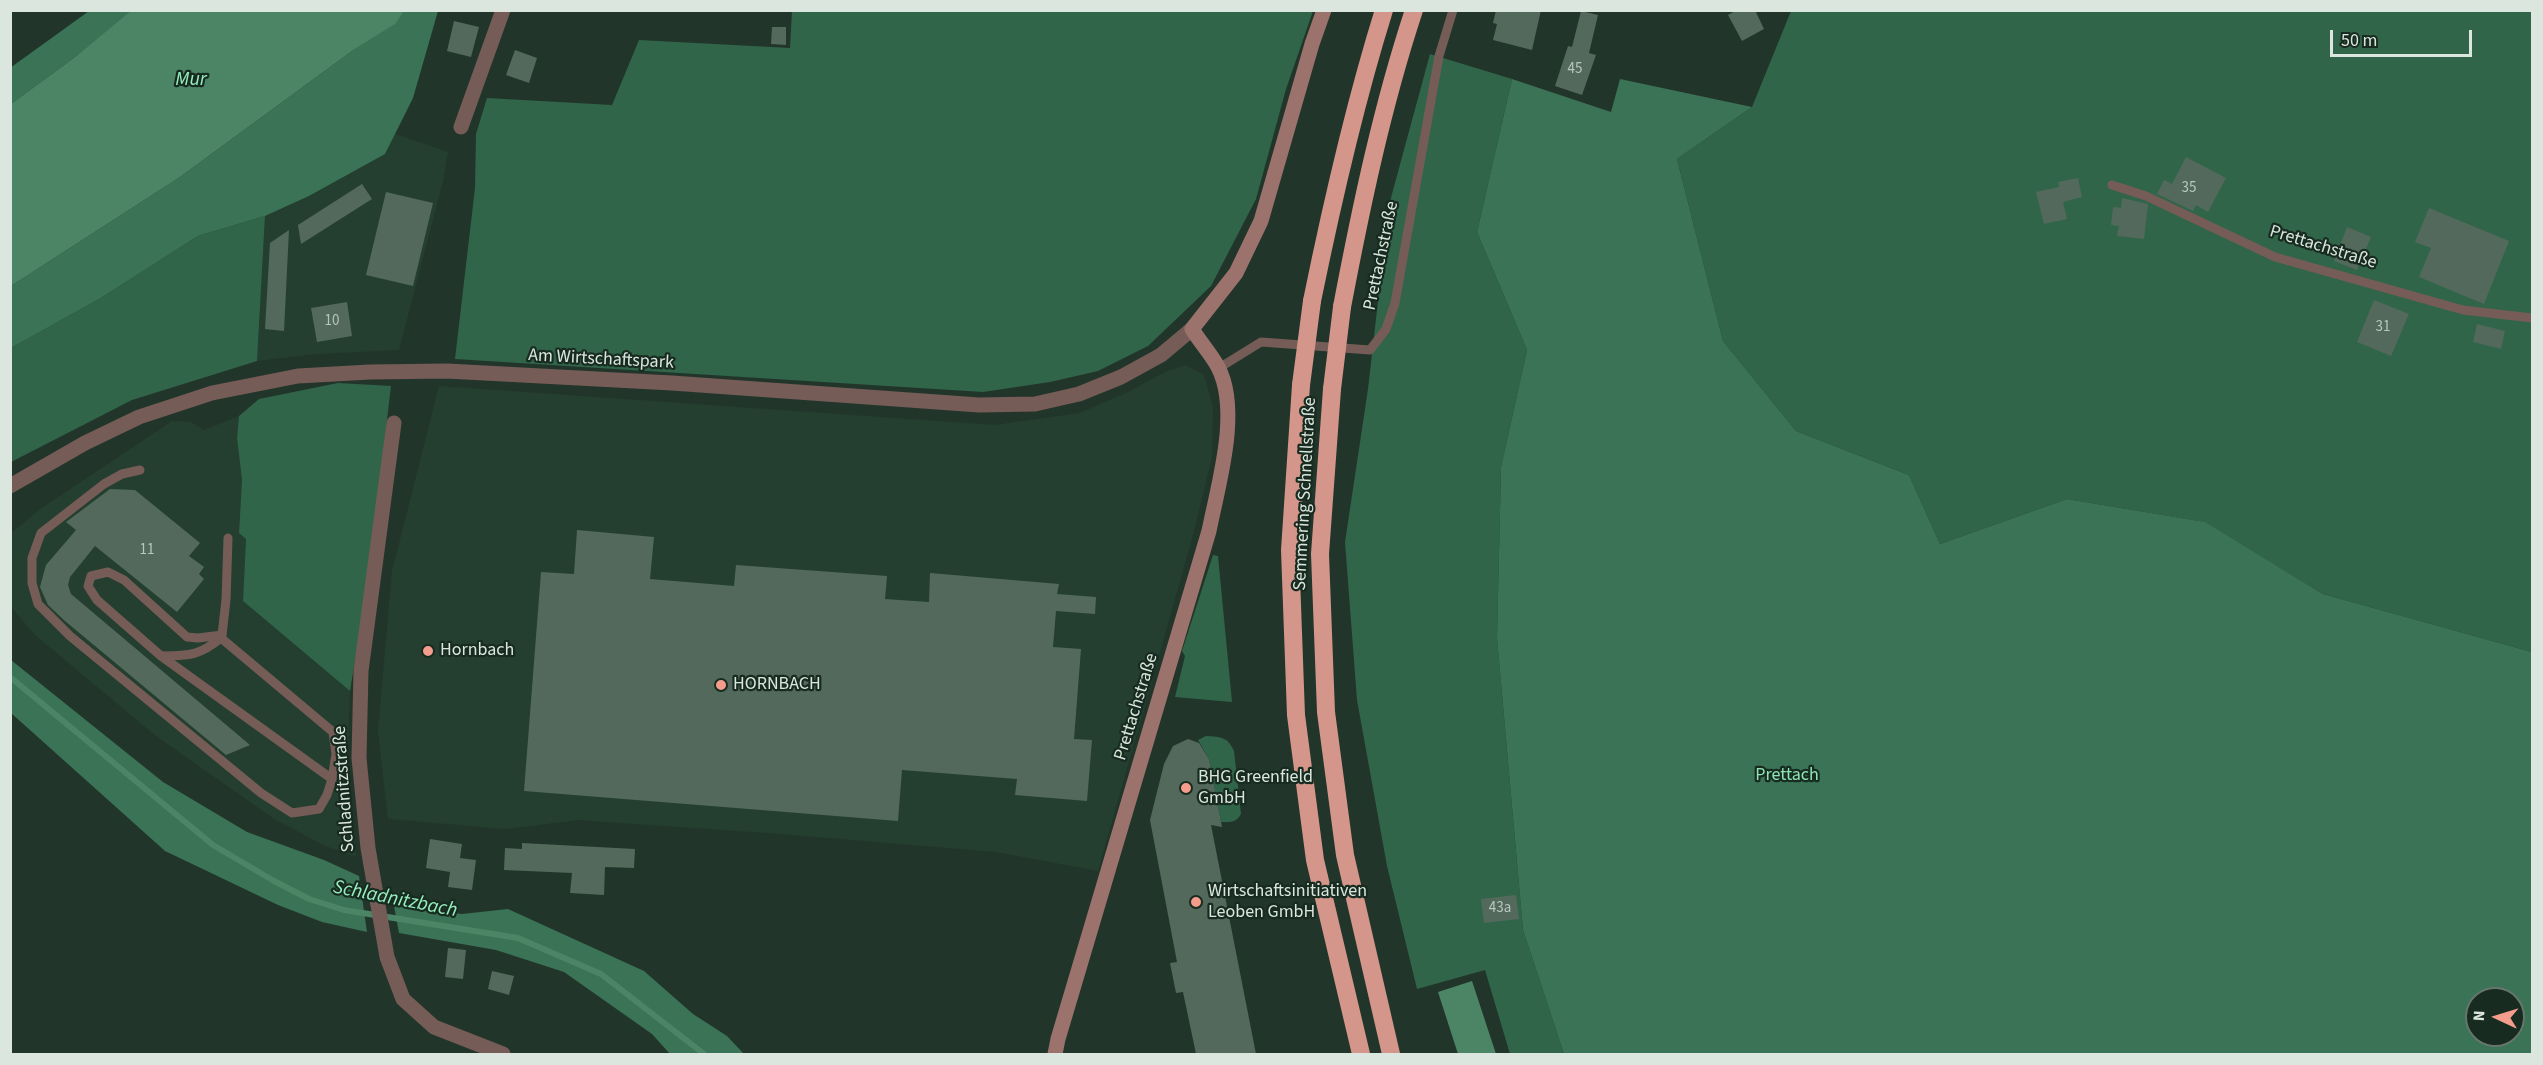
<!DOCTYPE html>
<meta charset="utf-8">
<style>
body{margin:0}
#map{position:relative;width:2543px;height:1065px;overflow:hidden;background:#22352a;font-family:"Source Sans 3",sans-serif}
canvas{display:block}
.frame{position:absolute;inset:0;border:12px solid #dae6de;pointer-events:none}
.north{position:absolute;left:2465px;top:987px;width:60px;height:60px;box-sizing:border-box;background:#182b20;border:2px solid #66766c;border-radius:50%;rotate:274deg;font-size:16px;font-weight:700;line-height:24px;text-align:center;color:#dae6de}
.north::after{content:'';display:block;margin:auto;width:21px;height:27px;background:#f49d8d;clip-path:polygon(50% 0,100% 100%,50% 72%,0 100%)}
.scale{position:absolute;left:2330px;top:30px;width:142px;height:27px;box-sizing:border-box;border:3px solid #dae6de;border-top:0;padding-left:8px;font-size:18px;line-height:21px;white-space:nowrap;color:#dae6de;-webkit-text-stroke:4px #182b20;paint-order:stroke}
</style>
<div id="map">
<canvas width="2543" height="1065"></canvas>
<div class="frame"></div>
<div class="north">N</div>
<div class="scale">50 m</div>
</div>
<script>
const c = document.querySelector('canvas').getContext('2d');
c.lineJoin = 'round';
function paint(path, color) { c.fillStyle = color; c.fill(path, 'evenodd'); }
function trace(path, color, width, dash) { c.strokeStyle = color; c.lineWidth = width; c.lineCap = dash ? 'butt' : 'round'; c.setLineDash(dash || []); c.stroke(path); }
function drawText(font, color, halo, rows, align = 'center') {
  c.font = font + ' "Source Sans 3",sans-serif'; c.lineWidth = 4.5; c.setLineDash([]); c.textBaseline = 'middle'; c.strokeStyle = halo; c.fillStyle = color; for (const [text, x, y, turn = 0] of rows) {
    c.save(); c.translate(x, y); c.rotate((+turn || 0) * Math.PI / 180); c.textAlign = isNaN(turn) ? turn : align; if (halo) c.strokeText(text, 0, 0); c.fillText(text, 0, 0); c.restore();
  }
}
const built = new Path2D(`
 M 395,134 L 448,152 L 443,181 L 399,350 L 316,354 L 257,361 L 265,216 L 309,196 L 385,154 Z
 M 1186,365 L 1204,375 L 1213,407 L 1212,457 L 1192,539 L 1098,871 L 996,852 L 782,834 L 578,820 L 506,829 L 388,819 L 378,731 L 392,571 L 439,386 L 994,425 L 1080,413 L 1126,393 L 1167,371 Z
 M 239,416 L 237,438 L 242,480 L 239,533 L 246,539 L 243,601 L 350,691 L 347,777 L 356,857 L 323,845 L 273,818 L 156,736 L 35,635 L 11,607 L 10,534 L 39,510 L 172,421 L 191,422 L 204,430 Z`);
const green = new Path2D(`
 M 792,11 L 792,10 L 1313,11 L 1286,89 L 1256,199 L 1211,286 L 1148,346 L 1098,371 L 1050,382 L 983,392 L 455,359 L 475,188 L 476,134 L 487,98 L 612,105 L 639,40 L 790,48 Z
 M 1791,11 L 2532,12 L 2532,652 L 2323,594 L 2204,522 L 2067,499 L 1940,544 L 1909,475 L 1796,431 L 1723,341 L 1677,159 L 1752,107 Z
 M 1430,54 L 1512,79 L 1477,232 L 1527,350 L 1501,467 L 1497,638 L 1523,930 L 1564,1054 L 1510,1054 L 1485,970 L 1417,989 L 1387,866 L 1357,700 L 1345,542 L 1368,389 L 1389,205 Z
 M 265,216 L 257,361 L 132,400 L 11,462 L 11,348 L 101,298 L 198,236 Z
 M 338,383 L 391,386 L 367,587 L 350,691 L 243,601 L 246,539 L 239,533 L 242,480 L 237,438 L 239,416 L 259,399 Z
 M 1213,555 L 1218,556 L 1232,702 L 1175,697 L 1185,656 L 1182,651 Z
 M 1206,736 C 1221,737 1228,737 1234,751 L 1241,814 C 1236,823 1231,822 1221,822 L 1209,759 L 1198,740 Z`);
const forest = new Path2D(`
 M 89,11 L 132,11 L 75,57 L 11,104 L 10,68 Z
 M 404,11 L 438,11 L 413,98 L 385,154 L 309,196 L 265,216 L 198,236 L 101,298 L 11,348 L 11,286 L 180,177 L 352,51 L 394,24 Z
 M 1512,79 L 1611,112 L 1620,79 L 1752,107 L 1677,159 L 1723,341 L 1796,431 L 1909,475 L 1940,544 L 2067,499 L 2205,522 L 2323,594 L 2532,652 L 2532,1054 L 1564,1054 L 1523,930 L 1497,638 L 1501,467 L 1527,350 L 1477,232 ZM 2477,999 L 2513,999 L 2513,1035 L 2477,1035 Z
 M 11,660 L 163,782 L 247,832 L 324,860 L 359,876 L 367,932 L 322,922 L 278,905 L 165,851 L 11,713 Z
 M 394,906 L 462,914 L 508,909 L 644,971 L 693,1014 L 727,1036 L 744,1054 L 670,1054 L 652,1034 L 564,972 L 496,950 L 399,933 Z`);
const water = new Path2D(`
 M 132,10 L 404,11 L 395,24 L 352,51 L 180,177 L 11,286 L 11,104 L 75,57 Z
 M 1472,981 L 1496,1054 L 1458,1054 L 1438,992 Z`);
const stream = new Path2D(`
 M 10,677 L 213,845 L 274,881 L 309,899 L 344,910 L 518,938 L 601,974 L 704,1054`);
const building = new Path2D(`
 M 1496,10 L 1541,10 L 1532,50 L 1493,40 L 1497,24 L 1493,23 Z
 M 1737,10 L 1755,10 L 1764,29 L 1742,41 L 1728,15 Z
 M 1581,11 L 1598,15 L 1589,53 L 1596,55 L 1582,95 L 1555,86 L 1568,46 L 1572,47 Z
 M 454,21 L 479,27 L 471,57 L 447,51 Z
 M 772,27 L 786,27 L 786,45 L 771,44 Z
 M 515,50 L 537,58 L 529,83 L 506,75 Z
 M 2186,157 L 2226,178 L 2208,212 L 2196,205 L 2193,211 L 2157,194 L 2164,180 L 2172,184 Z
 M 2078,178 L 2082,197 L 2063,202 L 2067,219 L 2044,224 L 2036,192 L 2059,187 L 2058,182 Z
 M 362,184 L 372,199 L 301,244 L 298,225 Z
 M 386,192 L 433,203 L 413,286 L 366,275 Z
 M 2122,198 L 2148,204 L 2144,239 L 2117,236 L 2119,226 L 2111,225 L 2113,207 L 2121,208 Z
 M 2429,208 L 2509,241 L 2484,304 L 2419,277 L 2431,248 L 2415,242 Z
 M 2347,227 L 2371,237 L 2357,270 L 2334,261 Z
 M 289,230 L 284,331 L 265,329 L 270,243 Z
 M 2374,300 L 2409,314 L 2391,356 L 2357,342 Z
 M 347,302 L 352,336 L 317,342 L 311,308 Z
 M 2477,324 L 2505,331 L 2501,349 L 2473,342 Z
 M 110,489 L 135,490 L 200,543 L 189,556 L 204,567 L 199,574 L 204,579 L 177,612 L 95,546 L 70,577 L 68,585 L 71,594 L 250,745 L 226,755 L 65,621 L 48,605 L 40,587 L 46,565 L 76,530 L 66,522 Z
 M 577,530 L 654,537 L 650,579 L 734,586 L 736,565 L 887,576 L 885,599 L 929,602 L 930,573 L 1059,584 L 1057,594 L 1096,597 L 1095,614 L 1056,611 L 1053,647 L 1081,649 L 1074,739 L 1092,740 L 1087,801 L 1015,795 L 1017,779 L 902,770 L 898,821 L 524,791 L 541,572 L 574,574 Z
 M 1188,739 L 1199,743 L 1209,759 L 1222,827 L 1211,825 L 1256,1054 L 1196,1054 L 1183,992 L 1176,993 L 1170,963 L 1177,962 L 1150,820 L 1164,764 L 1173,746 Z
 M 430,839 L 462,844 L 460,858 L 476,860 L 472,890 L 448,887 L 450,872 L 426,868 Z
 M 522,843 L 635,849 L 634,868 L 605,867 L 604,895 L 570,893 L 572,873 L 504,870 L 505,848 L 522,849 Z
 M 1516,895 L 1519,919 L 1484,923 L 1481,899 Z
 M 448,948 L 466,950 L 463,979 L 445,977 Z
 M 492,971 L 514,976 L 509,995 L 488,989 Z`);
const lane = new Path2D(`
 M 2112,185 L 2146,196 L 2275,257 L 2463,310 L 2532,318
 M 1219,368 L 1261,342 L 1370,350 L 1386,329 L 1395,303 L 1439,56 L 1453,10
 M 140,470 L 122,474 L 104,484 L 41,533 L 32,558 L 32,583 L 38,604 L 70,636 L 261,793 L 292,813 L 319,809 L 327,795 L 332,779
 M 222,635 L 198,638 L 187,637 L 124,580 L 108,572 L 91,576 L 88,586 L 97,600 L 161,656 L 332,779 L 336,754 L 333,732 L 221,638 L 222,635 L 226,600 L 228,538
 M 163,656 C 190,656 200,655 221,638`);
const street = new Path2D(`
 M 461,127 L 503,10
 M 394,423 L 361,671 L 359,758 L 368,848 L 387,957 L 403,999 L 434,1027 L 503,1054
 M 10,486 L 85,443 L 139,417 L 212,393 L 298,376 L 370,372 L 447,371 L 672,383 L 979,405 L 1035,404 L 1079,394 L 1121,377 L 1161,355 L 1192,329`);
const secondary = new Path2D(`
 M 1055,1054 L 1058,1039 L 1209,531 C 1218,485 1241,411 1218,367 C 1211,354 1200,342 1192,329 L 1236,273 L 1261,221 L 1312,44 L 1324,10`);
const highway = new Path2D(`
 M 1312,301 C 1332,203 1354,106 1384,10
 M 1342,307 C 1361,207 1382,107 1414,10
 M 1301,385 L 1290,550 L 1296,715 L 1315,860 L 1361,1054
 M 1332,389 L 1320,554 L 1326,712 L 1345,855 L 1391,1054`);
const highwayBridge = new Path2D(`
 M 1301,385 L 1312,301
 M 1332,389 L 1342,307`);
const markers = [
 [428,651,6,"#f49d8d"],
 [721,685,6,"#f49d8d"],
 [1186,788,6,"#f49d8d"],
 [1196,902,6,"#f49d8d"]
];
const numberNames = [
 ["45",1575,70],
 ["35",2189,189],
 ["10",332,322],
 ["31",2383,328],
 ["11",147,551],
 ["43a",1500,909]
];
const streetNames = [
 ["Prettachstraße",2323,248,17],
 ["Prettachstraße",1382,256,-78],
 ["Am Wirtschaftspark",601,360,3],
 ["Semmering Schnellstraße",1306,494,-87],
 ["Prettachstraße",1137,707,-73],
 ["Schladnitzstraße",345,789,-94]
];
const poiNames = [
 ["Hornbach",440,651],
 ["HORNBACH",733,685],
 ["BHG Greenfield",1198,778],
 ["GmbH",1198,799],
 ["Wirtschaftsinitiativen",1208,892],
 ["Leoben GmbH",1208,913]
];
const parkNames = [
 ["Prettach",1787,776]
];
const waterNames = [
 ["Mur",191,81],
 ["Schladnitzbach",395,900,11]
];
paint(built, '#243f30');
paint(green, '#316549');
paint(forest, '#3a7355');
paint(water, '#4c8566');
trace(stream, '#4c8566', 6);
paint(building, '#53695c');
trace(lane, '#765c57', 9);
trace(street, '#765c57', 15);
trace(secondary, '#9c736c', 15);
trace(highway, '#d4968a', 18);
trace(highwayBridge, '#d4968a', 18);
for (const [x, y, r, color] of markers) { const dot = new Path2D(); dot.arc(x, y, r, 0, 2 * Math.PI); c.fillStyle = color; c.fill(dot); trace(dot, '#182b20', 2); }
drawText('15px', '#b8c7be', null, numberNames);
drawText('18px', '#dae6de', '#182b20', streetNames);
drawText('18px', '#dae6de', '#182b20', poiNames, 'left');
drawText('18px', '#8ee4b4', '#182b20', parkNames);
drawText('italic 20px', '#97eebd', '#182b20', waterNames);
</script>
